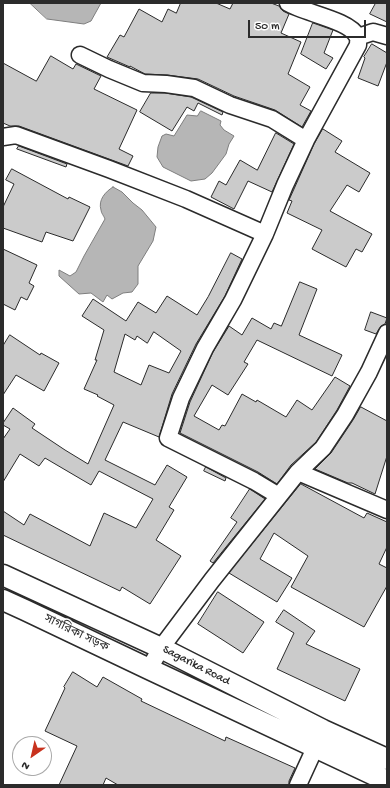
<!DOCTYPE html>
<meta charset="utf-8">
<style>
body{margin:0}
#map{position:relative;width:390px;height:788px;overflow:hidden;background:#fff;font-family:"Gochi Hand",sans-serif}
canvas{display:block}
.frame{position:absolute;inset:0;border:4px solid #2b2b2b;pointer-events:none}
.north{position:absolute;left:12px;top:736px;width:40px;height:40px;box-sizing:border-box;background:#fff;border:1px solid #aaa;border-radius:50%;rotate:214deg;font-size:11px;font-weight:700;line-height:16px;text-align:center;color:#2b2b2b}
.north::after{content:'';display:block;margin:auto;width:14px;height:18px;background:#c8321e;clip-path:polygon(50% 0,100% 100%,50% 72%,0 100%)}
.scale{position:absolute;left:248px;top:20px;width:118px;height:18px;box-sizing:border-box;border:2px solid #2b2b2b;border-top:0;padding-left:5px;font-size:12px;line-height:14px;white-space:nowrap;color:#2b2b2b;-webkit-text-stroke:3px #fff;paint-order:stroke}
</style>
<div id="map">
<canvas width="390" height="788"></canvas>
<div class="frame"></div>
<div class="north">N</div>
<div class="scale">50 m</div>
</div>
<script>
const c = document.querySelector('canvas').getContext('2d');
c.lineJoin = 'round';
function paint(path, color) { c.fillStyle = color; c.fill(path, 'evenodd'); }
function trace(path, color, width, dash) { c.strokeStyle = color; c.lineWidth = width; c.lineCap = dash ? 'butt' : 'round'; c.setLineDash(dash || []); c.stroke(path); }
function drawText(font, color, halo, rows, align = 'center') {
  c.font = font + ' "Gochi Hand","Noto Sans Bengali",sans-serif'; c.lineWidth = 3; c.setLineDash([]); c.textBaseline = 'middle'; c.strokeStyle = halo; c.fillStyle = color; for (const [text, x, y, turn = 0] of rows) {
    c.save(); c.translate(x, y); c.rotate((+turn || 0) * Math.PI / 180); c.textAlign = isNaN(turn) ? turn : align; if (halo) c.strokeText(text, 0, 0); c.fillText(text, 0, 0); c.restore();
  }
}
const water = new Path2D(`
 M 30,3 L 101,3 L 91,21 L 84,24 L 47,19 Z
 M 201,111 L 221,121 L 220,125 L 224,130 L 234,136 L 229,144 L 226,154 L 212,173 L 205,179 L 191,181 L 163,167 L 157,157 L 158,147 L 162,136 L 166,134 L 174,136 L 187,115 L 197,116 Z
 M 113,187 L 122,192 L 133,203 L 142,210 L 156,227 L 153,241 L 138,266 L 138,284 L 132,292 L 123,293 L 112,299 L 107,295 L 103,302 L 91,293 L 79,294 L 59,276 L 59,270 L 70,276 L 76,272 L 84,256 L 105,219 C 104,216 101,213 101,210 C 98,200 105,192 113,187 Z`);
const building = new Path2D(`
 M 181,3 L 216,3 L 230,9 L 233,3 L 271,3 L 279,6 L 283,11 L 289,14 L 281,33 L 301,42 L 288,74 L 310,87 L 300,105 L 311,111 L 302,127 L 275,110 L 234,96 L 198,79 L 167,75 L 145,74 L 130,66 L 130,67 L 107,57 L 120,35 L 124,37 L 139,9 L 162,22 L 168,9 L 176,13 Z
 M 376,3 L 387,3 L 387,22 L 370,14 Z
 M 313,23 L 333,30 L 324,53 L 333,58 L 326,69 L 301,54 Z
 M 372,44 L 387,53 L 387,62 L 378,86 L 358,78 L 365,58 L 364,57 Z
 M 51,56 L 73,69 L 76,64 L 101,76 L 94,89 L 137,110 L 119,149 L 133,156 L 128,166 L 19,126 L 10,126 L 3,123 L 3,63 L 36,81 Z
 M 151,93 L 165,93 L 191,97 L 223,112 L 222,115 L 198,103 L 194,111 L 187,107 L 172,131 L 140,112 Z
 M 323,129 L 342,141 L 335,152 L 370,173 L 359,192 L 347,185 L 330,211 L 372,234 L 362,252 L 356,249 L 346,267 L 312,249 L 322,230 L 287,213 L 292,201 L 289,200 L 294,189 L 314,144 Z
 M 276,133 L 294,144 L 272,192 L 248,181 L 234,209 L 211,197 L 219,181 L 226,185 L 240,160 L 257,170 Z
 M 19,146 L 67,164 L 66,167 L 17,149 Z
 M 12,169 L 68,199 L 69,197 L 90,207 L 73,241 L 46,232 L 42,242 L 3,228 L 3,207 L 14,184 L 6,180 Z
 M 3,249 L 37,265 L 29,283 L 34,286 L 27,300 L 21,297 L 15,310 L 3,304 Z
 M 231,253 L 242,259 L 225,296 L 196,344 L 172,394 L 159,437 L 123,422 L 105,460 L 155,485 L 167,465 L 187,477 L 169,507 L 174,510 L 156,540 L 181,556 L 150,604 L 122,587 L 120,591 L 3,535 L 3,511 L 24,525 L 30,514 L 90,546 L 104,513 L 136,528 L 153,499 L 99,471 L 91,485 L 45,458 L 39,466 L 20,454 L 3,482 L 3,439 L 10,429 L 3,425 L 3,423 L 13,408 L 35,424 L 32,428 L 65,450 L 88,464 L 114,405 L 97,396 L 98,395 L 84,389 L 97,360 L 95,360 L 104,330 L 82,316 L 93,299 L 126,321 L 138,302 L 156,313 L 167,296 L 197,315 L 208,297 ZM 154,332 L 181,351 L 169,373 L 149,365 L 141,385 L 114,372 L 125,334 L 135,340 L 137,336 L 147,343 Z
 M 300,282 L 317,289 L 299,335 L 342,355 L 332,376 L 257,340 L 244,362 L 248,364 L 228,395 L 212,385 L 194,416 L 219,430 L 222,425 L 225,426 L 242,394 L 256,402 L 257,400 L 286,417 L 297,400 L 312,410 L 335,377 L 350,386 L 337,410 L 316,442 L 291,465 L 277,484 L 258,472 L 180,433 L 190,402 L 213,352 L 229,326 L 242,335 L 252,318 L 271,329 L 274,323 L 281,326 Z
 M 371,312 L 387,318 L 385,324 L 381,326 L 376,334 L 365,330 Z
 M 10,335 L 40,355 L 41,353 L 59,363 L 44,391 L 16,375 L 3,395 L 3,346 Z
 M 361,407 L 387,421 L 387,456 L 375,494 L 352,483 L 348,483 L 315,469 L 331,453 L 353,420 Z
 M 206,467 L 226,478 L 225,481 L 204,471 Z
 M 301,484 L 364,518 L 367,513 L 387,522 L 387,547 L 379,564 L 387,568 L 387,586 L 364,627 L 291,587 L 308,556 L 274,533 L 260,559 L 292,578 L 277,602 L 229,573 Z
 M 250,489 L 265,499 L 213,563 L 210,561 L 237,522 L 231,518 Z
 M 218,592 L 264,622 L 243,653 L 198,624 Z
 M 284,610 L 315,631 L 306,644 L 360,669 L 345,701 L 277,669 L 294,633 L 276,622 Z
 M 73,672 L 97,687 L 103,677 L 142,699 L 141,701 L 225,741 L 226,737 L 295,768 L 289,781 L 289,785 L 118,785 L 106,778 L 103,785 L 59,785 L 77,746 L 45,731 L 65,688 L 64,687 Z`);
const minor = new Path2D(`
 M 358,37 L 373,32 L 387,36
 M 80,55 L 109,69 L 143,83 L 166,84 L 194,88 L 230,105 L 272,119 L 306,140
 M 3,137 L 16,135 L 109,169 L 186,199 L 265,234 L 233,300 L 205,348 L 181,398 L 168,438 L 254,481 L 279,496
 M 265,234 L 285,185 L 306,140 L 358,45 C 358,42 359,38 357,36 C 349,20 304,13 288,3
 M 298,472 L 387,510
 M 149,669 L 161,648 L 212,580 L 298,472 L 323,448 L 345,415 L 369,372 L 387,333
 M 298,785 L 320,737`);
const major = new Path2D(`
 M 3,575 L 161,648 L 323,730 L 387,759
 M 3,600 L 25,610 L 149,669 L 387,781`);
const streetNames = [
 ["সাগরিকা সড়ক",76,634,26],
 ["Sagarika Road",196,666,27]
];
paint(water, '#b6b6b6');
trace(water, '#7e7e7e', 1);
paint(building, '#cbcbcb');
trace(building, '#2b2b2b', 1);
trace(minor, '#2b2b2b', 19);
trace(major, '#2b2b2b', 23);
trace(minor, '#fff', 16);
trace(major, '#fff', 20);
drawText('12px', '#2b2b2b', '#fff', streetNames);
</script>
